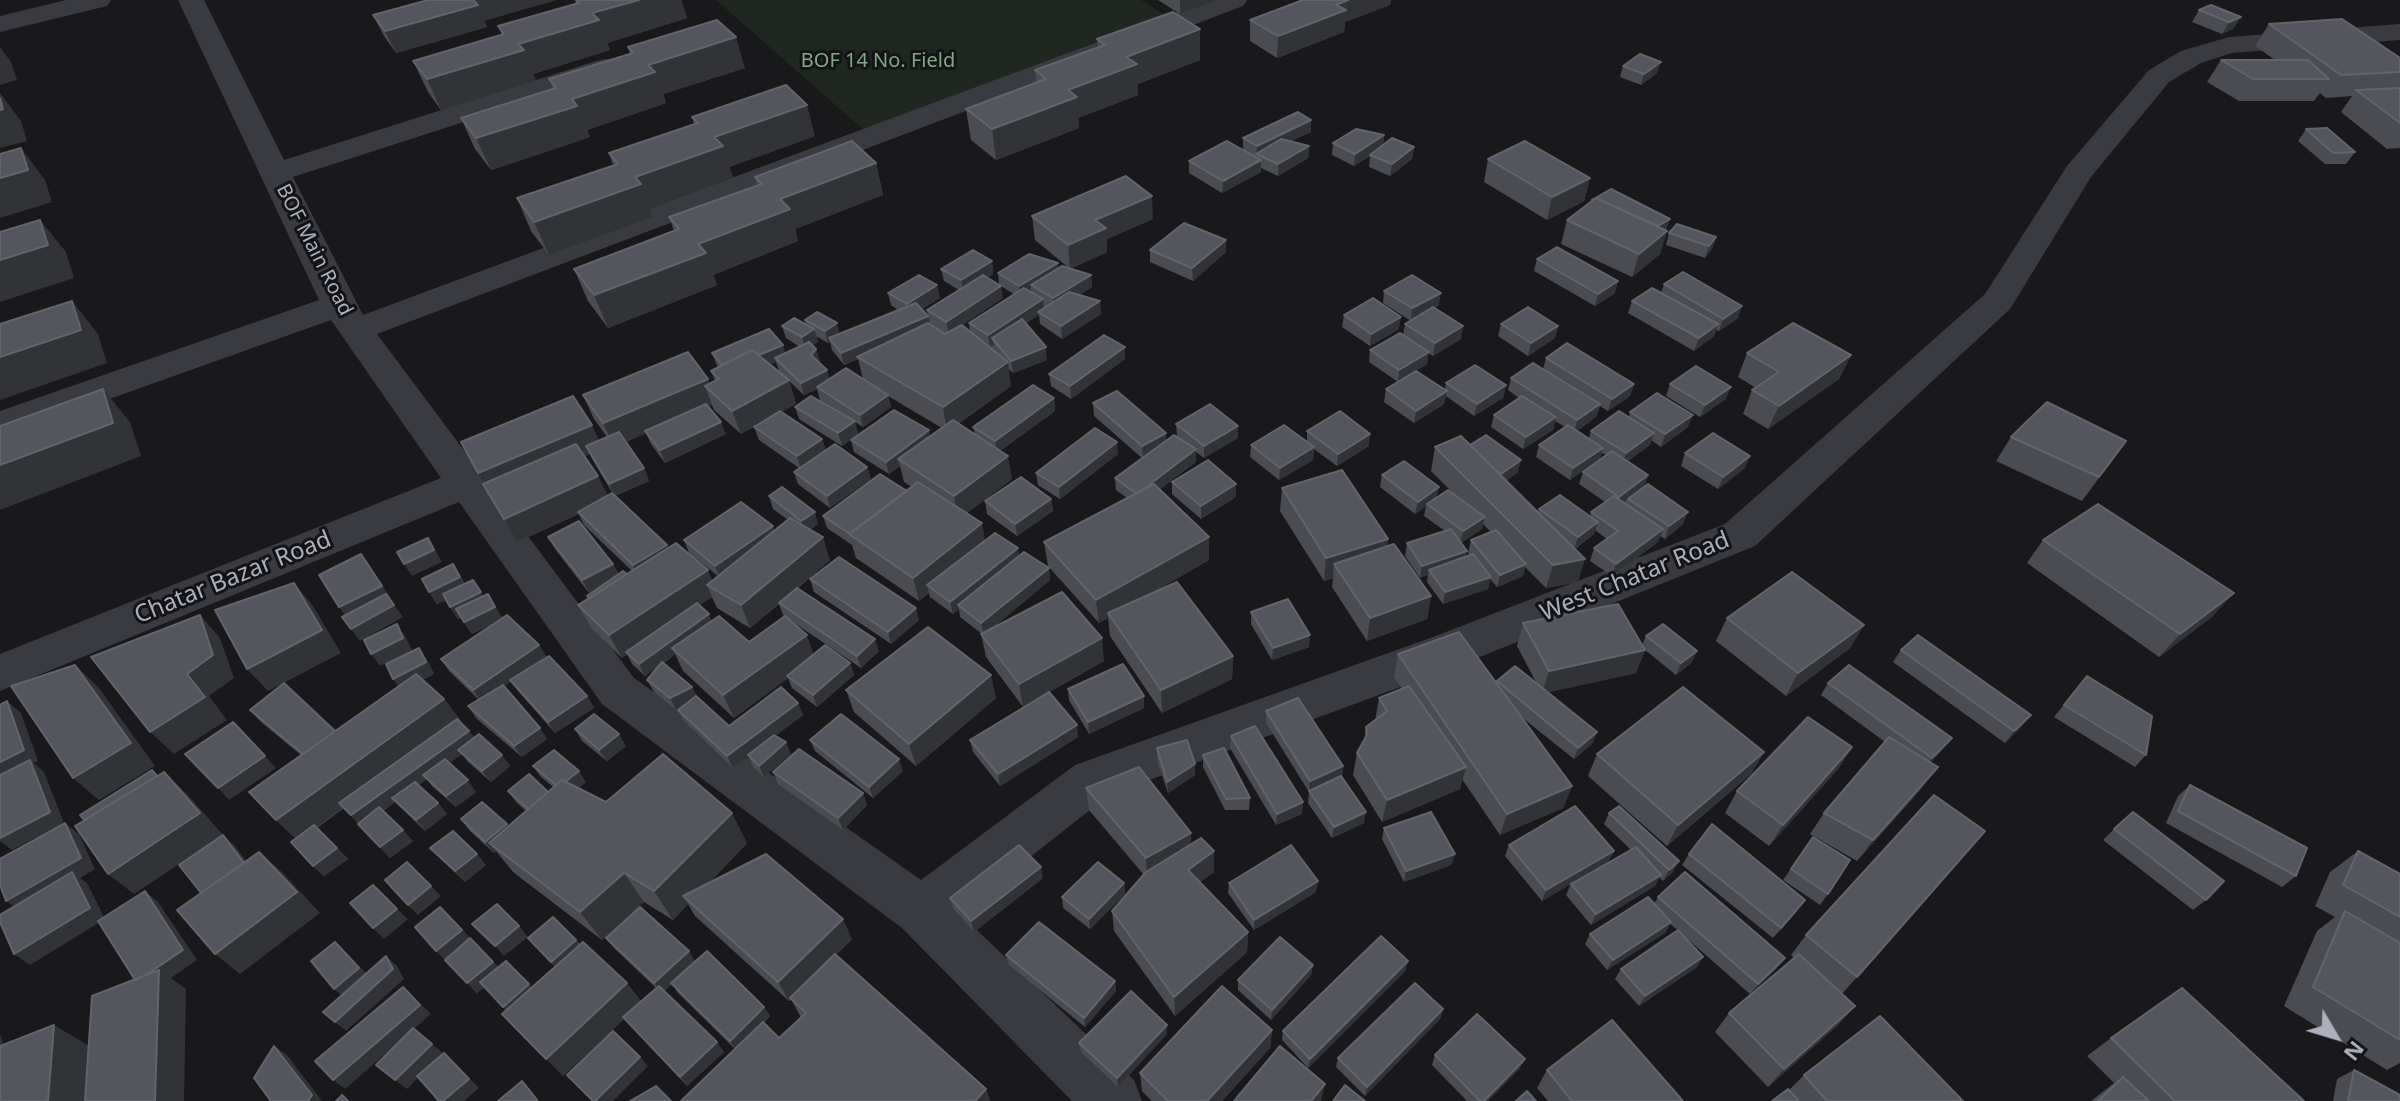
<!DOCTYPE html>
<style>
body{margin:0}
#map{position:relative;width:2400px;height:1101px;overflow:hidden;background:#19191c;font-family:"Noto Sans",sans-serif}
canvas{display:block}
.north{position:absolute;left:2296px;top:997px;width:80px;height:80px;-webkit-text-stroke:6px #141417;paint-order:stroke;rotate:128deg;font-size:22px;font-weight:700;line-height:32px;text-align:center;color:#abb0bc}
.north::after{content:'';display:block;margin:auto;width:28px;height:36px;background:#abb0bc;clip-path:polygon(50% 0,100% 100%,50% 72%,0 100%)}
</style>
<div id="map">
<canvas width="2400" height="1101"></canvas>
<div class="north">N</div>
</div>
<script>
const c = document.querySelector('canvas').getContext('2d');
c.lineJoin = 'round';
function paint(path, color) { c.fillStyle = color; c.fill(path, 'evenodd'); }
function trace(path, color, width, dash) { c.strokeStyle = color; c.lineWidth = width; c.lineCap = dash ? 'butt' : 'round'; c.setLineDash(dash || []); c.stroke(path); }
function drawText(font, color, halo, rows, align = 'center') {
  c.font = font + ' "Noto Sans",sans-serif'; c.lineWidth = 6; c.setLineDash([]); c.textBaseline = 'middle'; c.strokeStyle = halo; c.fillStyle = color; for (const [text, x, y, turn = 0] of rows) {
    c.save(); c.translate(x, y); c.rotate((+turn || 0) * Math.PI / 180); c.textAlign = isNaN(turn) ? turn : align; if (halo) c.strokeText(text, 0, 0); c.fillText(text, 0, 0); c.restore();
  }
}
const green = new Path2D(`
 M 716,0 L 1141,0 L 1165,15 L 865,131 Z`);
const street = new Path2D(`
 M 66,0 L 111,0 L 107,6 L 0,32 L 0,16 Z
 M 178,0 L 204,0 L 284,160 L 596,61 L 606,59 L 616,61 L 620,67 L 616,73 L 293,177 L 363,315 L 1210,0 L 1247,0 L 1243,6 L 377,334 L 634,678 L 921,880 L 1075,765 L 1433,637 L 1725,524 L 1985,294 L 2067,166 L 2149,70 L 2181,51 L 2229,37 L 2400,24 L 2400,40 L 2232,53 L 2201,63 L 2169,82 L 2091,177 L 2010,309 L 1755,546 L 1465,663 L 1109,795 L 959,913 L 1134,1080 L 1142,1101 L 1072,1101 L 902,928 L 602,704 L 459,502 L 0,691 L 0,654 L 441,478 L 331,320 L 0,438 L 0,411 L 319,300 Z`);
const wall = new Path2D(`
 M 575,0 L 681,0 L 687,18 L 607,43 L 610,50 L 533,74 L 536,81 L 441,110 L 428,92 L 413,61 L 502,35 L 498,26 L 576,3 Z
 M 1158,0 L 1218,0 L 1180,14 Z
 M 1301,0 L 1391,0 L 1390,5 L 1345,22 L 1344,32 L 1277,58 L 1250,41 L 1250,20 Z
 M 2211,5 L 2234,28 L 2222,34 L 2192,22 L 2199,10 Z
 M 373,15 L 484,21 L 487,27 L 396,53 L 384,36 Z
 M 2269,24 L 2400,58 L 2400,148 L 2387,149 L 2341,112 L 2352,96 L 2326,98 L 2320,93 L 2314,101 L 2239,101 L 2207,82 L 2221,60 L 2275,60 L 2255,46 Z
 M 1097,39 L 1200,60 L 1138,84 L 1138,95 L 1078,118 L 1079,128 L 996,160 L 971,140 L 966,109 L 1036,83 L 1035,70 L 1098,47 Z
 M 628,47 L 745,68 L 663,94 L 666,103 L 587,130 L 590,137 L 491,170 L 475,149 L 461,118 L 553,89 L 549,79 L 630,54 Z
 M 1623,66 L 1657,73 L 1641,85 L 1620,77 Z
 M 692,117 L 815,136 L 729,167 L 733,177 L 650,208 L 653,217 L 549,255 L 531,231 L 517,198 L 613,165 L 609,153 L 694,124 Z
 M 1311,120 L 1311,132 L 1290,141 L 1309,146 L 1308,158 L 1278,176 L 1261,168 L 1261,172 L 1222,193 L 1189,173 L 1189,161 L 1243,150 L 1243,138 Z
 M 2306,129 L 2355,152 L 2346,164 L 2325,164 L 2298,141 Z
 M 1384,135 L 1383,145 L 1414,147 L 1412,159 L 1390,176 L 1369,167 L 1370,156 L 1354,166 L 1332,155 L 1333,143 Z
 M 1488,159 L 1590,178 L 1584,201 L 1547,220 L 1484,182 Z
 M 876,163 L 883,195 L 795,229 L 798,241 L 713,275 L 717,285 L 608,328 L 588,301 L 574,269 L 674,231 L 669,217 L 757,185 L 755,177 Z
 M 1032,216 L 1153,219 L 1107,239 L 1107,252 L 1070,269 L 1035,240 Z
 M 1567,220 L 1666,230 L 1660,254 L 1632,277 L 1561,244 Z
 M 1669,233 L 1716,237 L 1712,249 L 1705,258 L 1666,245 Z
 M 1150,250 L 1226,252 L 1193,281 L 1150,262 Z
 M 1537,259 L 1615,293 L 1595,306 L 1534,271 Z
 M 992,261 L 993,274 L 987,278 L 1003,298 L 962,325 L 970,332 L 969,323 L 1014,294 L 999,285 L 998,273 L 1059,268 L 1091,275 L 1092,287 L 1079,295 L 1101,314 L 1062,339 L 1040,324 L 1039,315 L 1026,323 L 1047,360 L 1013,373 L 1008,368 L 1011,386 L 958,424 L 975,434 L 973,427 L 1054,398 L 1055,411 L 1000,451 L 1012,479 L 967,513 L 985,540 L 1019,556 L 1049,568 L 1050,580 L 990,630 L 1104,661 L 1023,707 L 986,657 L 981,634 L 982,634 L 960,617 L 959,609 L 953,614 L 930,597 L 929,593 L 919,601 L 856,558 L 852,545 L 827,528 L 823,516 L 907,491 L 912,487 L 904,482 L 900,466 L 889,474 L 854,452 L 851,440 L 930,436 L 942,428 L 888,396 L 891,407 L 863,427 L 855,422 L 858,434 L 842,446 L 799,419 L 795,407 L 849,418 L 820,400 L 817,389 L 804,395 L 789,381 L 796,404 L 781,412 L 822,439 L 826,451 L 867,467 L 871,479 L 830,508 L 798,484 L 794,472 L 799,468 L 759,440 L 754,427 L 759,424 L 741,434 L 714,410 L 712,405 L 708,406 L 726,434 L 665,463 L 651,444 L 646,433 L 626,442 L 644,468 L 649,481 L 615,496 L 667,545 L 668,548 L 712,581 L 718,576 L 689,553 L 684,540 L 775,531 L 788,520 L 773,509 L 769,496 L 818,524 L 810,530 L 830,560 L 798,588 L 879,651 L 861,668 L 787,618 L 814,654 L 850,663 L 854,675 L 817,707 L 792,688 L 788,678 L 734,718 L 683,671 L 675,654 L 664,663 L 692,687 L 697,696 L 729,726 L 798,703 L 803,715 L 775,736 L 791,754 L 764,777 L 753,767 L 748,756 L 733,768 L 684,721 L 678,710 L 681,707 L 676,710 L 654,692 L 647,680 L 659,666 L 645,676 L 632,664 L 627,654 L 622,658 L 591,628 L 578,605 L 588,599 L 587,596 L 601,586 L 589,593 L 555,549 L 548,537 L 613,564 L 619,574 L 627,574 L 632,571 L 584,525 L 579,514 L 517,542 L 483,484 L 607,437 L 594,419 L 583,395 L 710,384 L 715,381 L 711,371 L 718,368 L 712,353 L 786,353 L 800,347 L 786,338 L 782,326 L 806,325 L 805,320 L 840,334 L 898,310 L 891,305 L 888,293 L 940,298 L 922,309 L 928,316 L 927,310 L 959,290 L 944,281 L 941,269 ZM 816,336 L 828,343 L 830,342 L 832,350 L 844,365 L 858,359 L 863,379 L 830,379 L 819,362 L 820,362 L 816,349 L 812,345 L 818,342 ZM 776,362 L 779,371 L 785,376 L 771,364 ZM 590,454 L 592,459 L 613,494 L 607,495 L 598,476 L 585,456 ZM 712,597 L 717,608 L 750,628 L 779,604 L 783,615 L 785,617 L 749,642 L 712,621 L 699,605 Z
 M 1664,284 L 1738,318 L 1719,331 L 1716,330 L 1714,336 L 1694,351 L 1628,313 L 1632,301 L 1661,293 Z
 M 1384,291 L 1439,305 L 1434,308 L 1461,339 L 1433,356 L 1428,353 L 1427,364 L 1398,382 L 1369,362 L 1370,350 L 1403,335 L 1405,324 L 1411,321 L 1383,303 Z
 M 1344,315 L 1399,329 L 1370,346 L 1342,327 Z
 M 1501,324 L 1558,326 L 1555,338 L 1528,356 L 1498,336 Z
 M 1125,347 L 1125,359 L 1071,399 L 1051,386 L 1049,374 Z
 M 1747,353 L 1851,355 L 1839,379 L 1768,429 L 1743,414 L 1752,390 L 1756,388 L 1738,377 Z
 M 1546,358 L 1634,384 L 1630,396 L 1608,411 L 1600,406 L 1596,417 L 1577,431 L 1589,438 L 1591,431 L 1629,417 L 1630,412 L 1688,427 L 1661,447 L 1651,440 L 1650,445 L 1628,461 L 1648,475 L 1644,487 L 1683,524 L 1665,539 L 1660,536 L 1658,542 L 1612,576 L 1590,561 L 1594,548 L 1607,539 L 1595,530 L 1594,534 L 1575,549 L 1578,582 L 1546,588 L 1525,567 L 1523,576 L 1497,587 L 1490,579 L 1488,589 L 1443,604 L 1427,582 L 1428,575 L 1420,578 L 1405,556 L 1407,543 L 1445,531 L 1424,516 L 1426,506 L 1415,514 L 1380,487 L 1382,475 L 1437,497 L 1452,492 L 1431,471 L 1435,447 L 1470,445 L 1518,472 L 1506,481 L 1538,512 L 1539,509 L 1590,517 L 1591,512 L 1605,502 L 1579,484 L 1583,472 L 1606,455 L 1602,453 L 1599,460 L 1570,480 L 1536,457 L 1539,445 L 1565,427 L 1555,421 L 1553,430 L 1523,449 L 1491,427 L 1494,415 L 1519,398 L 1508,390 L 1511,378 L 1543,369 ZM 1483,524 L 1491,532 L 1471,540 L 1468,553 L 1470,556 L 1466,557 L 1461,543 L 1482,529 Z
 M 1446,383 L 1506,385 L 1503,398 L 1474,416 L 1446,396 L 1444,404 L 1414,423 L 1384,402 L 1386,389 L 1445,390 Z
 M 1670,384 L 1726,399 L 1700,417 L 1666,396 Z
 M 1093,403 L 1166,440 L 1177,436 L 1176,424 L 1238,438 L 1204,458 L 1196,452 L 1196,462 L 1160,489 L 1209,560 L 1146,596 L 1233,656 L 1232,679 L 1162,713 L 1110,636 L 1108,618 L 1099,623 L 1048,566 L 1044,542 L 1127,498 L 1116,490 L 1115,478 L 1142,458 L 1094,416 Z
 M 1307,431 L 1369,446 L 1337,466 L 1314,449 L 1313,460 L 1279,480 L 1250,457 L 1251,445 L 1307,442 Z
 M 2011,437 L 2126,441 L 2082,501 L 1996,461 Z
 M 1685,453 L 1745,468 L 1718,489 L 1681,466 Z
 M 1118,454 L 1060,499 L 1038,485 L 1036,473 Z
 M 1172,482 L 1236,484 L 1236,497 L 1201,519 L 1172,494 Z
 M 1282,488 L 1388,539 L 1387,546 L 1431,596 L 1427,619 L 1367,641 L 1332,587 L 1333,578 L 1324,581 L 1280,511 Z
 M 1051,499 L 1053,511 L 1017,536 L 987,514 L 985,501 Z
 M 2043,540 L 2213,616 L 2159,657 L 2027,563 Z
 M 453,564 L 465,584 L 484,596 L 502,618 L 539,645 L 546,657 L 587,696 L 594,708 L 555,733 L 518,691 L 511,681 L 504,686 L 547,739 L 522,757 L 476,718 L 468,706 L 479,700 L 449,671 L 441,659 L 495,623 L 472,634 L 461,618 L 458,619 L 446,600 L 437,604 L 429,592 Z
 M 810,579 L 919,620 L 891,644 L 814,592 Z
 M 1251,612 L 1309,647 L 1272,660 L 1251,624 Z
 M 1727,618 L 1864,625 L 1850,648 L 1786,696 L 1716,641 Z
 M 1523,623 L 1642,645 L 1646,636 L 1697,651 L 1691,663 L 1676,675 L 1645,650 L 1636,673 L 1547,692 L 1597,732 L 1592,744 L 1574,759 L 1519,715 L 1572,786 L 1563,808 L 1500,835 L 1462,779 L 1460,789 L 1382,822 L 1353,775 L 1357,753 L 1364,741 L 1366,727 L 1375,721 L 1379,698 L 1402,689 L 1394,677 L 1398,654 L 1496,683 L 1497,681 L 1537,684 L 1517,646 Z
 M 419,648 L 427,660 L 434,674 L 423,680 L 444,699 L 461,721 L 460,722 L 474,737 L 510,766 L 491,782 L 467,761 L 462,754 L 449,763 L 476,792 L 456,807 L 432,786 L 427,779 L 418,785 L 438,803 L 447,814 L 425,831 L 395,802 L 383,811 L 413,841 L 390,858 L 344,808 L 317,828 L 348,859 L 324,876 L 313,866 L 296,839 L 276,820 L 301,755 L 261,722 L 250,710 L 335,731 L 399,686 Z
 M 1901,650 L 2022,726 L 2005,743 L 1893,662 Z
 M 2087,676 L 2146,755 L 2135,767 L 2054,717 Z
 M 1828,683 L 1952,738 L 1930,763 L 1921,789 L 1857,861 L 1810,834 L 1824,813 L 1885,742 L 1821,695 Z
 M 1068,689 L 1144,708 L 1089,734 L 1069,700 Z
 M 846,690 L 996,698 L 916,766 L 854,712 Z
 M 1266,711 L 1343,766 L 1342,777 L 1364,823 L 1332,838 L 1308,803 L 1309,792 L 1266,723 Z
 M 575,729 L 626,746 L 607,761 L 582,741 Z
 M 1231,736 L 1303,802 L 1302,814 L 1276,825 L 1230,748 Z
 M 1078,737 L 1000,786 L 973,752 L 970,740 Z
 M 810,740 L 903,771 L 873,798 L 815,751 Z
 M 1852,747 L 1838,769 L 1769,846 L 1725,813 L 1737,791 Z
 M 1157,748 L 1195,775 L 1168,793 L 1157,760 Z
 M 1764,752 L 1751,774 L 1667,846 L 1588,776 L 1597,754 Z
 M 1203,755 L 1250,798 L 1249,810 L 1225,810 L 1203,767 Z
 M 533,766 L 586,782 L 578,788 L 606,802 L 747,843 L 709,883 L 852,939 L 836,955 L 986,1089 L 990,1101 L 681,1101 L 735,1049 L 678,993 L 672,984 L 664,991 L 724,1052 L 687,1086 L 624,1019 L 563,1076 L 506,1010 L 484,987 L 477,993 L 415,927 L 440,907 L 498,967 L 532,988 L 555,967 L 528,938 L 576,940 L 641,1001 L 656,988 L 614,948 L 606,938 L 695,961 L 764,1007 L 770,1016 L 764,1023 L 779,1038 L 801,1018 L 791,999 L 789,1001 L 695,916 L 688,904 L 673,920 L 644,902 L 602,940 L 513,872 L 496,851 L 494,853 L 470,831 L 461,819 L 508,826 L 526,811 L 516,802 L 508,791 L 548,792 L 553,787 L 541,777 Z
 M 773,772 L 863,793 L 867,805 L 843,830 L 778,784 Z
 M 2190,785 L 2296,876 L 2282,887 L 2166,823 L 2178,796 Z
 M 1086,788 L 1191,845 L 1214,872 L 1200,882 L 1248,932 L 1247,952 L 1175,1016 L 1114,931 L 1112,911 L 1144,875 L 1089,810 Z
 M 1609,813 L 1673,872 L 1663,881 L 1659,877 L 1655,886 L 1591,925 L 1566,895 L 1571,884 L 1631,850 L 1604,824 Z
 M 1384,828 L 1455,854 L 1451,865 L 1404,882 L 1382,839 Z
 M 2114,829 L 2206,900 L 2193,910 L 2103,840 Z
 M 1985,831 L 1842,994 L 1855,1006 L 1838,1025 L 1768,1087 L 1715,1032 L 1729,1013 L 1794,958 L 1791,955 L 1806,935 Z
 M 1813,837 L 1828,894 L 1820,905 L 1783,880 Z
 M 1509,845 L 1614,851 L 1608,862 L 1542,901 L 1505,856 Z
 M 430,848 L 486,865 L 465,882 Z
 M 2358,851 L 2400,874 L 2400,1063 L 2387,1070 L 2284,1006 L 2317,931 L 2335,917 L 2315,906 L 2330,872 Z
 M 1689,854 L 1797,911 L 1773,938 L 1682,865 Z
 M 1043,878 L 974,932 L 953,908 L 950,898 Z
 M 1124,883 L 1125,894 L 1090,929 L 1063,908 L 1062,897 Z
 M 1229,883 L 1316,892 L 1254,930 L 1228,893 Z
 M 1658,897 L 1777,968 L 1750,994 L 1683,935 L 1697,967 L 1639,1006 L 1615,979 L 1621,969 L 1678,930 L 1670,924 L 1665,933 L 1607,970 L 1585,944 L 1590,934 L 1654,904 Z
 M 1006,955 L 1115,981 L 1116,991 L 1085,1027 L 1009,965 Z
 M 1408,961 L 1405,971 L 1308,1068 L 1282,1040 L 1283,1031 Z
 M 1313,965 L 1311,975 L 1271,1020 L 1238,990 L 1238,980 Z
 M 1443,1009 L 1440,1019 L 1365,1096 L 1336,1067 L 1338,1058 Z
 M 1272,1030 L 1270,1048 L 1222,1101 L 1152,1101 L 1142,1091 L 1140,1073 Z
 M 1167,1034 L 1118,1087 L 1081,1052 L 1079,1043 Z
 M 2111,1038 L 2304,1101 L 2091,1101 L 2114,1083 L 2087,1056 Z
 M 1435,1055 L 1520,1068 L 1488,1101 L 1467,1101 L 1432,1065 Z
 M 1547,1070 L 1683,1101 L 1548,1101 L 1537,1088 Z
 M 2354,1070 L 2400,1101 L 2333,1101 L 2337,1079 Z
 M 1804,1075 L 1963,1101 L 1772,1101 L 1789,1090 Z`);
const shadedWall = new Path2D(`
 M 473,0 L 557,0 L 484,21 L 487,27 L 396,53 L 385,31 Z
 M 639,0 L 681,0 L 687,18 L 607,43 L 610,50 L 533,74 L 536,81 L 441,110 L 427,79 L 518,44 L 592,13 Z
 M 1180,0 L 1218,0 L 1180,14 Z
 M 1348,0 L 1391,0 L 1390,5 L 1345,22 L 1344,32 L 1277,58 L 1278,36 L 1336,5 Z
 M 2241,17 L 2234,28 L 2222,34 L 2229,22 Z
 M 1200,29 L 1200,60 L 1138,84 L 1138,95 L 1078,118 L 1079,128 L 996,160 L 992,129 L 1068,90 L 1126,57 Z
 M 736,37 L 745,68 L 663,94 L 666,103 L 587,130 L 590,137 L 491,170 L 476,138 L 572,99 L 648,65 Z
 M 0,47 L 11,62 L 17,80 L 0,85 Z
 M 1661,62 L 1657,73 L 1641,85 L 1644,74 Z
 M 0,93 L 21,121 L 27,141 L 0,148 Z
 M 807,105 L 815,136 L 729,167 L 733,177 L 650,208 L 653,217 L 549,255 L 534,222 L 635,177 L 714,137 Z
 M 1311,120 L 1311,132 L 1260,156 L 1256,154 L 1256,158 L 1257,146 Z
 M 1384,135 L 1383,147 L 1354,166 L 1355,154 Z
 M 1309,146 L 1308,158 L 1278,176 L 1278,164 Z
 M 1414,147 L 1412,159 L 1390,176 L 1392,164 Z
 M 21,148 L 45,180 L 52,202 L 0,218 L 0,178 Z
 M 1261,160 L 1261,172 L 1222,193 L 1223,181 Z
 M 876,163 L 883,195 L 795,229 L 798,241 L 713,275 L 717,285 L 608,328 L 594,295 L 698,244 L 780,199 Z
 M 1590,178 L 1584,201 L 1547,220 L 1552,197 Z
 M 1152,196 L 1153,219 L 1107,239 L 1107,252 L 1070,269 L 1068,245 L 1095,220 Z
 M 1670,219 L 1666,231 L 1651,231 Z
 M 40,220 L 66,252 L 74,278 L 0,302 L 0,260 Z
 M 1667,231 L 1660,254 L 1632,277 L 1639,254 Z
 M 1716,237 L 1712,249 L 1705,258 L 1709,246 Z
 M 1226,240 L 1226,252 L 1193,281 L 1192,268 Z
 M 992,261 L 993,274 L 963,292 L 961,280 Z
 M 1058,263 L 1059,275 L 1031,285 L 1031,292 L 1021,298 L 1019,286 Z
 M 1091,275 L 1092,287 L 1054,311 L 1053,298 Z
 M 1618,281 L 1615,293 L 1595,306 L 1598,294 Z
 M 937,285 L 940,298 L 909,317 L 907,304 Z
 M 1001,286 L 1003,298 L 949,334 L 946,322 Z
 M 1441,293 L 1439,305 L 1411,321 L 1412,308 Z
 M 1043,299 L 1044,311 L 1038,312 L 1039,315 L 996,343 L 992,338 L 994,345 L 990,347 L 988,335 Z
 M 72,301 L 98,334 L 107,363 L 0,400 L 0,357 Z
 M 1100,301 L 1101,314 L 1062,339 L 1061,326 Z
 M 1742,306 L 1738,318 L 1719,331 L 1723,319 Z
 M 928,316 L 931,328 L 857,357 L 858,359 L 844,365 L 841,353 Z
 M 1401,317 L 1399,329 L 1370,346 L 1371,334 Z
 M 837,323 L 840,335 L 829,338 L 830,342 L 828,343 L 825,331 Z
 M 1718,324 L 1714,336 L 1694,351 L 1699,338 Z
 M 1463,326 L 1461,339 L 1433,356 L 1435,343 Z
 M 1558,326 L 1555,338 L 1528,356 L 1531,343 Z
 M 814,329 L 818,342 L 805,350 L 802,337 Z
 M 783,345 L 787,357 L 775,358 L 776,362 L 731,382 L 726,370 Z
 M 1046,347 L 1047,360 L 1013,373 L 1011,361 Z
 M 1125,347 L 1125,359 L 1071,399 L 1070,386 Z
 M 816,349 L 820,362 L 814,367 L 811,355 Z
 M 1429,352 L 1427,364 L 1398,382 L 1399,370 Z
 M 1851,355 L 1839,379 L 1768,429 L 1779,406 Z
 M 1008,362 L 1011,386 L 947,431 L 943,407 Z
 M 827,370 L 831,382 L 817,387 L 817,389 L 804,395 L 801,383 Z
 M 708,379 L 714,394 L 705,386 L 712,405 L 614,447 L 603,423 Z
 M 789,380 L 796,404 L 741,434 L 732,411 Z
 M 1634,384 L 1630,396 L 1608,411 L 1612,399 Z
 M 1506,385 L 1503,398 L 1474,416 L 1477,404 Z
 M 1731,387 L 1726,399 L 1700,417 L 1705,405 Z
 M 103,389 L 130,422 L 141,456 L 0,510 L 0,465 Z
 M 1447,391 L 1444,404 L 1414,423 L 1416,411 Z
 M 888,395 L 891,407 L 863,427 L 860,415 Z
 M 1054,398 L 1055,411 L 997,453 L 995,441 Z
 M 1600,404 L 1596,417 L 1574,433 L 1577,420 Z
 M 1693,415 L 1688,427 L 1661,447 L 1665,434 Z
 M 1556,417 L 1553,430 L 1523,449 L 1526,437 Z
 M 855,421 L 858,434 L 842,446 L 838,433 Z
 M 721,422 L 726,434 L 665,463 L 660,450 Z
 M 592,425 L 603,449 L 586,446 L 590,454 L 491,496 L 478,473 Z
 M 1238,426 L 1238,438 L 1204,458 L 1204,446 Z
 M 929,430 L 932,443 L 898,459 L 900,466 L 889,474 L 886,462 Z
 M 1166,433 L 1166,446 L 1143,459 L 1142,446 Z
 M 1654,433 L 1650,445 L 1622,466 L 1626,453 Z
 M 1370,434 L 1369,446 L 1337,466 L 1338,454 Z
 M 822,439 L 826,452 L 801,469 L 797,456 Z
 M 1117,442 L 1118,454 L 1060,499 L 1059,487 Z
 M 1314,447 L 1313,460 L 1279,480 L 1280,468 Z
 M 1603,448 L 1599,460 L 1570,480 L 1573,468 Z
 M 1196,449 L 1196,462 L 1137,506 L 1137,494 Z
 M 1008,456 L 1012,479 L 958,520 L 954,496 Z
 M 1750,456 L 1745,468 L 1718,489 L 1723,477 Z
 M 1521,460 L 1518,472 L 1498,487 L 1501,474 Z
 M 867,467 L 871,479 L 830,508 L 827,496 Z
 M 644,468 L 649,481 L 614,496 L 609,484 Z
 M 1648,475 L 1644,487 L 1615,509 L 1619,497 Z
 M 598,476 L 610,500 L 517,542 L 504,519 Z
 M 1236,484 L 1236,497 L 1201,519 L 1201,506 Z
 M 1439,487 L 1436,500 L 1427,504 L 1426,506 L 1415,514 L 1418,502 Z
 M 1051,499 L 1053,511 L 1017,536 L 1015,524 Z
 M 815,512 L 818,524 L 805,533 L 801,521 Z
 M 1688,512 L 1683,524 L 1665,539 L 1669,526 Z
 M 1485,517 L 1482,529 L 1460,543 L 1463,531 Z
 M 1598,522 L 1594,534 L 1574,549 L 1578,537 Z
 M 982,523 L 986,546 L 927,585 L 929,593 L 919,601 L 913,578 Z
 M 773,526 L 777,538 L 720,578 L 715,566 Z
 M 1663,529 L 1658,542 L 1612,576 L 1616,564 Z
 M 823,537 L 830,560 L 750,628 L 741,605 Z
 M 1209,537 L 1209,560 L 1111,617 L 1108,613 L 1108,618 L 1099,623 L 1096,600 Z
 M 428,538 L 442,562 L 412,576 L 404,564 Z
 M 1388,539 L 1384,562 L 1334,564 L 1333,578 L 1324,581 L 1326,558 Z
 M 667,545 L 673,557 L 639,577 L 633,565 Z
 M 1018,548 L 1020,561 L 958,605 L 959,609 L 953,614 L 950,602 Z
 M 1467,551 L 1465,563 L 1429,570 L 1428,575 L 1420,578 L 1422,566 Z
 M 361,554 L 391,598 L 348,619 L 339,607 Z
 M 1585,559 L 1578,582 L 1546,588 L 1553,565 Z
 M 613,564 L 620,576 L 589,593 L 582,580 Z
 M 1526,564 L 1523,576 L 1497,587 L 1500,575 Z
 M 1049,568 L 1050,580 L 984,635 L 981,623 Z
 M 708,570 L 717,591 L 707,585 L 712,597 L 622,658 L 609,635 Z
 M 460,577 L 468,589 L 437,604 L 429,592 Z
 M 1491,577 L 1488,589 L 1443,604 L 1445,592 Z
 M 473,580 L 488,605 L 458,619 L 450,607 Z
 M 294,583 L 313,606 L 341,653 L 268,691 L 247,669 Z
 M 2234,593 L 2213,616 L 2159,657 L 2180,634 Z
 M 488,594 L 503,619 L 472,634 L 464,622 Z
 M 1431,596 L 1427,619 L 1367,641 L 1370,618 Z
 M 394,605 L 403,617 L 360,641 L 351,629 Z
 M 916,608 L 919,620 L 891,644 L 888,632 Z
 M 709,614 L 714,626 L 672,648 L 675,654 L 645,676 L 639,664 Z
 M 200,615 L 220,638 L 234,678 L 209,696 L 227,720 L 174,754 L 150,732 L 187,674 Z
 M 397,624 L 405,636 L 412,650 L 380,666 L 371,654 Z
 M 1864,625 L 1850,648 L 1786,696 L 1798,673 Z
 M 807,635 L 815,658 L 787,676 L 788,678 L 734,718 L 723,695 Z
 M 1310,635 L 1309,647 L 1272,660 L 1273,648 Z
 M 1102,638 L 1104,661 L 1023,707 L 1019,684 Z
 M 875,639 L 879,651 L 861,668 L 857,656 Z
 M 539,645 L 547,657 L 481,702 L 473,690 Z
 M 419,648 L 427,660 L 434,674 L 402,691 L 393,679 Z
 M 1645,650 L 1636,673 L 1542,694 L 1549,671 Z
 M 1697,651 L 1691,663 L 1676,675 L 1681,663 Z
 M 1233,656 L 1232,679 L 1162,713 L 1161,690 Z
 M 850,663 L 854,675 L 817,707 L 813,695 Z
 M 75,665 L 99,688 L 155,766 L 99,800 L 73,778 Z
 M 991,675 L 996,698 L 916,766 L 909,744 Z
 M 692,687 L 698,698 L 676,710 L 670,698 Z
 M 587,696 L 594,708 L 555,733 L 548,722 Z
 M 1144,696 L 1144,708 L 1089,734 L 1088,722 Z
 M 444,699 L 461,721 L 298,841 L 276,820 Z
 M 7,701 L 21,713 L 38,761 L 34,763 L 44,772 L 64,823 L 12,850 L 0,841 L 0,762 Z
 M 798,703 L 803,715 L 733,768 L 727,756 Z
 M 2031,715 L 2022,726 L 2005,743 L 2014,731 Z
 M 233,722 L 276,768 L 229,800 L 218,788 Z
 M 1077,725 L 1078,737 L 1000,786 L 998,774 Z
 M 540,728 L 547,739 L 522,757 L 514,746 Z
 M 469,731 L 478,742 L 458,750 L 462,754 L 427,779 L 423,775 L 427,779 L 361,826 L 351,815 Z
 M 1597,732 L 1592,744 L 1574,759 L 1578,748 Z
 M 619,734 L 626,746 L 607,761 L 599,750 Z
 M 1952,738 L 1943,749 L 1923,770 L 1932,758 Z
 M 786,742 L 791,754 L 764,777 L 759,766 Z
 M 1852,747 L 1838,769 L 1769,846 L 1783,825 Z
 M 1764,752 L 1751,774 L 1667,846 L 1678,825 Z
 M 502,755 L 510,766 L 491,782 L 482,771 Z
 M 899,759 L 903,771 L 873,798 L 869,787 Z
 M 1195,764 L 1195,775 L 1168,793 L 1167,782 Z
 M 1343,766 L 1341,778 L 1309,792 L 1310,781 Z
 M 1466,767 L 1460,789 L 1382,822 L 1387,800 Z
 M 1938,767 L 1921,789 L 1857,861 L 1873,840 Z
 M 579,771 L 586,782 L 566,798 L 558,787 Z
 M 164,772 L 187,794 L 223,835 L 134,894 L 108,874 Z
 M 468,780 L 476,792 L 456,807 L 446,796 Z
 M 1572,786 L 1563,808 L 1500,835 L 1507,814 Z
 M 863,793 L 867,805 L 843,830 L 838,818 Z
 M 1303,802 L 1302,814 L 1276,825 L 1277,814 Z
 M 438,803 L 447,814 L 425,831 L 416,820 Z
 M 1366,812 L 1364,823 L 1332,838 L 1334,827 Z
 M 732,813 L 747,843 L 690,902 L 683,896 L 688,904 L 673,920 L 654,891 Z
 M 65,823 L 79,834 L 95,869 L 80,878 L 87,883 L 105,919 L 30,965 L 14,954 L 22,911 L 6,901 Z
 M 507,824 L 516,835 L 489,843 L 496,851 L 494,853 L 485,842 Z
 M 403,830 L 413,841 L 390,858 L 380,847 Z
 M 1191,833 L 1191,854 L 1147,879 L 1146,858 Z
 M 223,835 L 235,846 L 256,874 L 214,904 Z
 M 337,848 L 348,859 L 324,876 L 313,866 Z
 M 1214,851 L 1214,872 L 1188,890 L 1188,870 Z
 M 1614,851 L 1608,862 L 1542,901 L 1546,890 Z
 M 259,852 L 282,872 L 320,913 L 240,974 L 215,954 Z
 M 477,854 L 486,865 L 465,882 L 455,871 Z
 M 1455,854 L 1451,865 L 1404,882 L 1406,871 Z
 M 1679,861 L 1673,872 L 1663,881 L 1669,870 Z
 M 1041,867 L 1043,878 L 974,932 L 971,921 Z
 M 624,873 L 644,902 L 602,940 L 580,912 Z
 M 1661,875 L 1655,886 L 1591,925 L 1596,914 Z
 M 1318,881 L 1316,892 L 1254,930 L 1254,920 Z
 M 1124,883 L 1125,894 L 1090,929 L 1089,919 Z
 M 431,886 L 441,896 L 418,915 L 408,905 Z
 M 145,891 L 158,902 L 197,960 L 171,978 L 186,989 L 184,1101 L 155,1101 Z
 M 397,909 L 408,919 L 384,939 L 373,928 Z
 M 843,919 L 852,939 L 789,1001 L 778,982 Z
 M 1671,922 L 1665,933 L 1607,970 L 1613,960 Z
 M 519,926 L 528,937 L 504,956 L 495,946 Z
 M 462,930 L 472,940 L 446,961 L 436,951 Z
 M 1248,932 L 1247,952 L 1175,1016 L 1174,997 Z
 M 576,940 L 584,951 L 560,972 L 551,962 Z
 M 335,942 L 371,978 L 346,999 L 334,989 Z
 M 689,951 L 695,961 L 662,993 L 654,983 Z
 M 386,956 L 397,966 L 404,979 L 346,1031 L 335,1022 Z
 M 1703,957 L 1697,967 L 1639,1006 L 1645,996 Z
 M 1785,958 L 1777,968 L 1750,994 L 1758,984 Z
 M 1408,961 L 1405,971 L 1308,1068 L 1310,1059 Z
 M 493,962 L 502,972 L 477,993 L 467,983 Z
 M 1313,965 L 1311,975 L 1271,1020 L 1272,1010 Z
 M 1115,981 L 1116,991 L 1085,1027 L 1084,1018 Z
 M 627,983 L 642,1002 L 563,1076 L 546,1059 Z
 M 529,984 L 538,994 L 512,1016 L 503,1007 Z
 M 403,987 L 431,1014 L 345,1089 L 333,1080 Z
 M 1855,1006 L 1838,1025 L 1768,1087 L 1784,1069 Z
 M 764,1007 L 770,1016 L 736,1050 L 730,1041 Z
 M 1443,1009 L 1440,1019 L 1365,1096 L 1367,1087 Z
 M 54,1025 L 96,1050 L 93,1101 L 48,1101 Z
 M 1167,1025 L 1167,1034 L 1118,1087 L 1117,1078 Z
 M 1272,1030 L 1270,1048 L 1222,1101 L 1207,1101 Z
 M 0,1034 L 5,1049 L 0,1052 Z
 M 717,1042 L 724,1052 L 687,1086 L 680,1077 Z
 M 432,1044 L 443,1053 L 407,1089 L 395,1080 Z
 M 274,1046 L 287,1055 L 322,1101 L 308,1101 Z
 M 444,1053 L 479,1088 L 464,1101 L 443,1101 Z
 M 640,1057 L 648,1066 L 613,1101 L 595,1101 Z
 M 1525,1059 L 1520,1068 L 1488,1101 L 1484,1101 Z
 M 1325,1084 L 1321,1101 L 1311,1101 Z
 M 986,1089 L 990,1101 L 975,1101 Z`);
const building = new Path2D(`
 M 428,0 L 473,0 L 478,5 L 385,31 L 373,15 Z
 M 576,0 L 639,0 L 592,13 L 599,20 L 518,44 L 524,50 L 427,79 L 413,61 L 504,34 L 498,26 L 579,3 Z
 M 1303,0 L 1348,0 L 1336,5 L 1346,10 L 1278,36 L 1250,20 Z
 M 2211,5 L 2241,17 L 2229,22 L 2199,10 Z
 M 1173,12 L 1200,29 L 1126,57 L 1137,64 L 1068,90 L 1077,97 L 992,129 L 966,109 L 1046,79 L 1035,70 L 1105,45 L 1097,39 Z
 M 2342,19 L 2400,58 L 2400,72 L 2341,75 L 2269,24 Z
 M 717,20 L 736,37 L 648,65 L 655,72 L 572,99 L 577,106 L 476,138 L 461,118 L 556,88 L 549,79 L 633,53 L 628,47 Z
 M 1640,54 L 1661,62 L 1644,74 L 1623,66 Z
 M 2221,60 L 2308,60 L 2329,79 L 2253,79 Z
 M 786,85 L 807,105 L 714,137 L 723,146 L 635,177 L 641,184 L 534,222 L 517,198 L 618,164 L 609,153 L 698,123 L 692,117 Z
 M 2400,88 L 2400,123 L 2356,90 Z
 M 0,98 L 3,109 L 0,110 Z
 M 1298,112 L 1311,120 L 1257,146 L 1243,138 Z
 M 2327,128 L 2355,152 L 2333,153 L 2306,129 Z
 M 1356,129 L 1384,135 L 1355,154 L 1333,143 Z
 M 1392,138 L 1414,147 L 1392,164 L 1370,155 Z
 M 1281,139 L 1309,146 L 1278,164 L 1256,154 Z
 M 852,141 L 876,163 L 780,199 L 790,209 L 698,244 L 706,253 L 594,295 L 574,269 L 679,229 L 669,217 L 762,184 L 755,177 Z
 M 1227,141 L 1261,160 L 1223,181 L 1189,161 Z
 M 1525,141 L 1590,178 L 1552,197 L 1488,159 Z
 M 21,148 L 28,170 L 0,178 L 0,154 Z
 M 1126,176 L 1152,196 L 1095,220 L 1106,228 L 1068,245 L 1032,216 Z
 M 1611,189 L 1670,219 L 1658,226 L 1596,198 L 1592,200 Z
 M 1596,198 L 1667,231 L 1639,254 L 1567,220 Z
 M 40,220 L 48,245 L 0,260 L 0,232 Z
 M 1184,223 L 1226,240 L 1192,268 L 1150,250 Z
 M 1677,224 L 1716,237 L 1709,246 L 1669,233 Z
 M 1557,247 L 1618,281 L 1598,294 L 1537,259 Z
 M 973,250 L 992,261 L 961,280 L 941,269 Z
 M 1029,254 L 1058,263 L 1019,286 L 998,273 Z
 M 1062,266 L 1091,275 L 1053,298 L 1031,285 Z
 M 1683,272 L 1742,306 L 1723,319 L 1664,284 Z
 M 919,275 L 937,285 L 907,304 L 888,293 Z
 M 983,275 L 1001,286 L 946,322 L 927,310 Z
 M 1412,275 L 1441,293 L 1412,308 L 1384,291 Z
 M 1024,288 L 1043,299 L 988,335 L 969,323 Z
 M 1652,288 L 1718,324 L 1699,338 L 1632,301 Z
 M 1069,292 L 1100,301 L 1061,326 L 1038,312 Z
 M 1373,298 L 1401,317 L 1371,334 L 1344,315 Z
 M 72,301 L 81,330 L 0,357 L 0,324 Z
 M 916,303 L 928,316 L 841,353 L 829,338 Z
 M 1433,307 L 1463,326 L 1435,343 L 1405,324 Z
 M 1528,307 L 1558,326 L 1531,343 L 1501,324 Z
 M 817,312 L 837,323 L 825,331 L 805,320 Z
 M 794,318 L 814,329 L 802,337 L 782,326 Z
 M 1022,319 L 1046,347 L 1011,361 L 992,338 Z
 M 928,323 L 945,334 L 962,325 L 1008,362 L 943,407 L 857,357 Z
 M 1793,323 L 1851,355 L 1779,406 L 1752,390 L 1779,372 L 1747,353 Z
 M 769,329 L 783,345 L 759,355 L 752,350 L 722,365 L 712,353 Z
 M 1400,333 L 1429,352 L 1399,370 L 1370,350 Z
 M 1104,335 L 1125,347 L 1070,386 L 1049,374 Z
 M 809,342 L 816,349 L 811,355 L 827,370 L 801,383 L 775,358 Z
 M 1567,343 L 1634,384 L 1612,399 L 1546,358 Z
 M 752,350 L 789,380 L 732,411 L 705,386 L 719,379 L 711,371 Z
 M 688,352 L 708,379 L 603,423 L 583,395 Z
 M 1533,363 L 1600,404 L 1577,420 L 1511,378 Z
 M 1475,365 L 1506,385 L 1477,404 L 1446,383 Z
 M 1696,366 L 1731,387 L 1705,405 L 1670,384 Z
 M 846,368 L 888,395 L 860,415 L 817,387 Z
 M 1416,371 L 1447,391 L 1416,411 L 1386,389 Z
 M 1033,385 L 1054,398 L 995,441 L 973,427 Z
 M 103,389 L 113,423 L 0,465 L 0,426 Z
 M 1117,391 L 1166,433 L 1142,446 L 1093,403 Z
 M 1657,393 L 1693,415 L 1665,434 L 1630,412 Z
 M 573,396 L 592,425 L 478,473 L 461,442 Z
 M 811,396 L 855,421 L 838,433 L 795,407 Z
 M 1522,396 L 1556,417 L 1526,437 L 1494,415 Z
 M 2047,402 L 2126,441 L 2099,477 L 2011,437 Z
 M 706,404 L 721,422 L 660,450 L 645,431 Z
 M 1210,404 L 1238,426 L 1204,446 L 1176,424 Z
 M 894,410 L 929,430 L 886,462 L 851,440 Z
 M 780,411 L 822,439 L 797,456 L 754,427 Z
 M 1340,411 L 1370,434 L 1338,454 L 1307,431 Z
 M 1619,411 L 1654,433 L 1626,453 L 1591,431 Z
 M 953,420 L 1008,456 L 954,496 L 898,459 Z
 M 1284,425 L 1314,447 L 1280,468 L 1251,445 Z
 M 1568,425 L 1603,448 L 1573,468 L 1539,445 Z
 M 1095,428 L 1117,442 L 1059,487 L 1036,473 Z
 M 619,432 L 644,468 L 609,484 L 586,446 Z
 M 1713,433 L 1750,456 L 1723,477 L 1685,453 Z
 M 1174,435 L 1196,449 L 1137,494 L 1115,478 Z
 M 1486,435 L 1521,460 L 1501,474 L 1493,468 L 1470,445 Z
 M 1461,436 L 1585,559 L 1553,565 L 1435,447 Z
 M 576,444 L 598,476 L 504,519 L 483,484 Z
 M 835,444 L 867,467 L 827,496 L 794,472 Z
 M 1612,451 L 1648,475 L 1619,497 L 1583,472 Z
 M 1208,460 L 1236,484 L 1201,506 L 1172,482 Z
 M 1404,461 L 1439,487 L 1418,502 L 1382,475 Z
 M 1342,470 L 1388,539 L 1326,558 L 1282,488 Z
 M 880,474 L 907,491 L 850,534 L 823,516 Z
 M 1021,477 L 1051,499 L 1015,524 L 985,501 Z
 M 918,482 L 982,523 L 913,578 L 849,534 Z
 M 1154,484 L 1209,537 L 1096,600 L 1044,542 Z
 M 1648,484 L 1688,512 L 1669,526 L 1628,499 Z
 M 782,487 L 815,512 L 801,521 L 769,496 Z
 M 1448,490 L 1485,517 L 1463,531 L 1427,504 Z
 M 612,493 L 667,545 L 633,565 L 578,512 Z
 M 1560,495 L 1598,522 L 1578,537 L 1539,509 Z
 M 1614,496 L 1663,529 L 1616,564 L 1594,548 L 1618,531 L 1591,512 Z
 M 741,502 L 773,526 L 715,566 L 684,540 Z
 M 2098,504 L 2234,593 L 2180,634 L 2043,540 Z
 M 790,518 L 823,537 L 741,605 L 707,585 Z
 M 579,521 L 613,564 L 582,580 L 548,537 Z
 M 1451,529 L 1467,551 L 1422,566 L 1407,543 Z
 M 1496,530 L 1526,564 L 1500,575 L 1471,540 Z
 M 995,533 L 1018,548 L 950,602 L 927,585 Z
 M 428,538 L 434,550 L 404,564 L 397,552 Z
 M 676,543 L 708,570 L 609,635 L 578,605 Z
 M 1394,544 L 1431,596 L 1370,618 L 1334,564 Z
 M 1024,552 L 1049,568 L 981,623 L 958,605 Z
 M 361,554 L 382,586 L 339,607 L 319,575 Z
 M 1473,554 L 1491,577 L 1445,592 L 1429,570 Z
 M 839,557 L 916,608 L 888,632 L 810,579 Z
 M 453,564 L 460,577 L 429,592 L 422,579 Z
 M 623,571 L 627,574 L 590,598 L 587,596 Z
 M 1792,572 L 1864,625 L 1798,673 L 1727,618 Z
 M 473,580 L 481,592 L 450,607 L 443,594 Z
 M 1177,582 L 1233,656 L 1161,690 L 1108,613 Z
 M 294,583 L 322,630 L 247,669 L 215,610 Z
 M 797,588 L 875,639 L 857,656 L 779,603 Z
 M 1062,592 L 1102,638 L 1019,684 L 981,634 Z
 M 386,594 L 394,605 L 351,629 L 342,617 Z
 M 488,594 L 495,607 L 464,622 L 456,609 Z
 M 1288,599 L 1310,635 L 1273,648 L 1251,612 Z
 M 697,603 L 709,614 L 639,664 L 626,652 Z
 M 1618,604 L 1645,650 L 1549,671 L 1523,623 Z
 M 200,615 L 213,655 L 187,674 L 205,697 L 150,732 L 91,657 Z
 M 507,615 L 539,645 L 473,690 L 441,659 Z
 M 719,616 L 749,642 L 785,616 L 807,635 L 723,695 L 672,648 Z
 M 397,624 L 403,638 L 371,654 L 364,640 Z
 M 1663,624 L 1697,651 L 1681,663 L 1646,636 Z
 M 928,627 L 991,675 L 909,744 L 846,690 Z
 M 1459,632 L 1572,786 L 1507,814 L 1398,654 Z
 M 1918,635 L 2031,715 L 2014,731 L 1901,650 Z
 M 825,645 L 850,663 L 813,695 L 787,676 Z
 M 419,648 L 426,662 L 393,679 L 386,664 Z
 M 549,656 L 587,696 L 548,722 L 510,680 Z
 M 662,662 L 692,687 L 670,698 L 647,680 Z
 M 1123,664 L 1144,696 L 1088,722 L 1068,689 Z
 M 75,665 L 131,743 L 73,778 L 11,686 Z
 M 1849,665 L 1952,738 L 1932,758 L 1828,683 Z
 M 1515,666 L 1597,732 L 1578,748 L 1497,681 Z
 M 416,674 L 444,699 L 276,820 L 249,792 Z
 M 2087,676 L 2152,716 L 2146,755 L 2064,705 Z
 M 284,683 L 335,731 L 303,754 L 250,710 Z
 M 503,685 L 540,728 L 514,746 L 468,706 Z
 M 1409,686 L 1466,767 L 1387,800 L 1357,753 L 1367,735 L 1366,727 L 1387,711 L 1379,698 Z
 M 781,687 L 798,703 L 727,756 L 678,710 L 696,696 L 729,726 Z
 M 1683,687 L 1764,752 L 1678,825 L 1597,754 Z
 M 1049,692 L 1077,725 L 998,774 L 970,740 Z
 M 1298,698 L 1343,766 L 1310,781 L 1266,711 Z
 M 7,701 L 24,750 L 0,762 L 0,705 Z
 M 594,714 L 619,734 L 599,750 L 575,729 Z
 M 841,714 L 899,759 L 869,787 L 810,740 Z
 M 1808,717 L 1852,747 L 1783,825 L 1737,791 Z
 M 457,719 L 469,731 L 351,815 L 339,803 Z
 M 233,722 L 265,756 L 218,788 L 185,754 Z
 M 1255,726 L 1303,802 L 1277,814 L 1231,736 Z
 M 479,734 L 502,755 L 482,771 L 458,750 Z
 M 774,735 L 786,742 L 759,766 L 748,755 Z
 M 1889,737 L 1938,767 L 1873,840 L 1824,813 Z
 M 1187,740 L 1195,764 L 1167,782 L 1157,748 Z
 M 1224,748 L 1250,798 L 1226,799 L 1203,755 Z
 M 799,749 L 863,793 L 838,818 L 773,772 Z
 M 554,750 L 579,771 L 565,782 L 562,780 L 556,785 L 533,766 Z
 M 663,754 L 732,813 L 654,891 L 624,873 L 580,912 L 489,843 L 562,780 L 606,802 Z
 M 445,759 L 468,780 L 446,796 L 423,775 Z
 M 30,760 L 50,812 L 0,838 L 0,775 Z
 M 1139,767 L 1191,833 L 1146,858 L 1086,788 Z
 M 152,770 L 157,776 L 84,820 L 80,815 Z
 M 164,772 L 200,813 L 108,874 L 75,826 Z
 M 529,774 L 548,792 L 528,809 L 508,791 Z
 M 1341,776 L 1366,812 L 1334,827 L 1309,791 Z
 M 415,782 L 438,803 L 416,820 L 392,798 Z
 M 2190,785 L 2307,848 L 2296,876 L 2178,811 Z
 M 1934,795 L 1985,831 L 1857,977 L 1806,935 Z
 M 482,802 L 507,824 L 485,842 L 461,819 Z
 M 1575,806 L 1614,851 L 1546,890 L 1509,845 Z
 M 1619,806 L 1679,861 L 1669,870 L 1609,813 Z
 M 379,807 L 403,830 L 380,847 L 358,824 Z
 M 1431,812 L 1455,854 L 1406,871 L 1384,828 Z
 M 2133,812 L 2224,881 L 2206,900 L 2114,829 Z
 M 65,823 L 81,858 L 6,901 L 0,885 L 0,859 Z
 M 1712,824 L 1805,900 L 1781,928 L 1689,854 Z
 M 314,825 L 337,848 L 313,866 L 291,842 Z
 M 453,831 L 477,854 L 455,871 L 430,848 Z
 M 223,835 L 244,863 L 201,893 L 179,865 Z
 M 1813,837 L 1850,860 L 1828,894 L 1791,869 Z
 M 1201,838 L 1214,851 L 1188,870 L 1248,932 L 1174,997 L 1112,911 L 1146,872 Z
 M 1019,845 L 1041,867 L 971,921 L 950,898 Z
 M 1291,845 L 1318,881 L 1254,920 L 1229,883 Z
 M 1636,847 L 1661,875 L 1596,914 L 1571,884 Z
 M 2358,851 L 2400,874 L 2400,917 L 2343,885 Z
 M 259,852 L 297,892 L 215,954 L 177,910 Z
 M 766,854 L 843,919 L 778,982 L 683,896 Z
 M 407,862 L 431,886 L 408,905 L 385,880 Z
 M 1098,862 L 1124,883 L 1089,919 L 1062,897 Z
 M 72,872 L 90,908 L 14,954 L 0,922 L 0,915 Z
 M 1685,872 L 1785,958 L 1758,984 L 1658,897 Z
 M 373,885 L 397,909 L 373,928 L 350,903 Z
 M 145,891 L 183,950 L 146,975 L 135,980 L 98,921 Z
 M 1648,897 L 1671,922 L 1613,960 L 1590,934 Z
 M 497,904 L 519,926 L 495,946 L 472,924 Z
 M 440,907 L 462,930 L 436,951 L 415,927 Z
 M 640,907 L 689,951 L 654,983 L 606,938 Z
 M 2345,911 L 2400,943 L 2400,1040 L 2313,987 Z
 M 553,917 L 576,940 L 551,962 L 528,938 Z
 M 1039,922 L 1115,981 L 1084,1018 L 1006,955 Z
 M 1678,930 L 1703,957 L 1645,996 L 1621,969 Z
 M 1381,936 L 1408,961 L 1310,1059 L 1283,1031 Z
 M 1280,937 L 1313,965 L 1272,1010 L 1238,980 Z
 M 470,938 L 493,962 L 467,983 L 445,960 Z
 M 335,942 L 359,968 L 334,989 L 311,961 Z
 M 583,942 L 627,983 L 546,1059 L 502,1014 Z
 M 707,951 L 764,1007 L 730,1041 L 671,983 Z
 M 835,954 L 986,1089 L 975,1101 L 681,1101 L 763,1022 L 779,1038 L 806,1013 L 790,998 Z
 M 1799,954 L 1855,1006 L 1784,1069 L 1729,1013 Z
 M 386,956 L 393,969 L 335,1022 L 323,1012 Z
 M 506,961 L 529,984 L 503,1007 L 480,982 Z
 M 159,970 L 155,1101 L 85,1101 L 92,996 Z
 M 1415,983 L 1443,1009 L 1367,1087 L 1338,1058 Z
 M 659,986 L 717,1042 L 680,1077 L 623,1017 Z
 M 1222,986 L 1272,1030 L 1207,1101 L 1168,1101 L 1140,1073 Z
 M 403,987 L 420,1005 L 333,1080 L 315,1061 Z
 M 2182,988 L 2304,1101 L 2175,1101 L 2111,1038 Z
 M 1131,991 L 1167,1025 L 1117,1078 L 1079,1043 Z
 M 1477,1014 L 1525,1059 L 1484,1101 L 1480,1101 L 1435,1055 Z
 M 1880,1016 L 1963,1101 L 1827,1101 L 1804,1075 Z
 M 1612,1020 L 1683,1101 L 1572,1101 L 1547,1070 Z
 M 54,1025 L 48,1101 L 0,1101 L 0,1046 Z
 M 413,1028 L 432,1044 L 395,1080 L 376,1065 Z
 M 613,1031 L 640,1057 L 595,1101 L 593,1101 L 567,1075 Z
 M 274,1046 L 312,1095 L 308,1101 L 271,1101 L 254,1078 Z
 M 1280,1046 L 1325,1084 L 1311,1101 L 1234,1101 Z
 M 444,1053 L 469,1079 L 443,1101 L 439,1101 L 417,1076 Z
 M 2354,1070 L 2400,1095 L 2400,1101 L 2348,1101 Z
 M 2123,1077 L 2149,1101 L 2098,1101 Z
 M 522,1081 L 538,1101 L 498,1101 Z
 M 1345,1085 L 1365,1101 L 1333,1101 Z
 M 656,1086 L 671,1101 L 630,1101 Z
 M 1788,1089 L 1799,1101 L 1772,1101 Z
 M 1527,1091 L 1536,1101 L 1516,1101 Z
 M 342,1095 L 348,1101 L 336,1101 Z`);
const farParknames = [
 ["BOF 14 No. Field",878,61]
];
const farStreetnames = [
 ["BOF Main Road",314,250,63]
];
const streetNames = [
 ["West Chatar Road",1635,577,-22],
 ["Chatar Bazar Road",233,578,-22]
];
paint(green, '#1f2720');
paint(street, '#3a3b41');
paint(wall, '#4a4c51');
paint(shadedWall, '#323337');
paint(building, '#55565d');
trace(building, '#62646c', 2);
drawText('20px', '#81a784', '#141417', farParknames);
drawText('20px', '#abb0bc', '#141417', farStreetnames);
drawText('24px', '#abb0bc', '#141417', streetNames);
</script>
